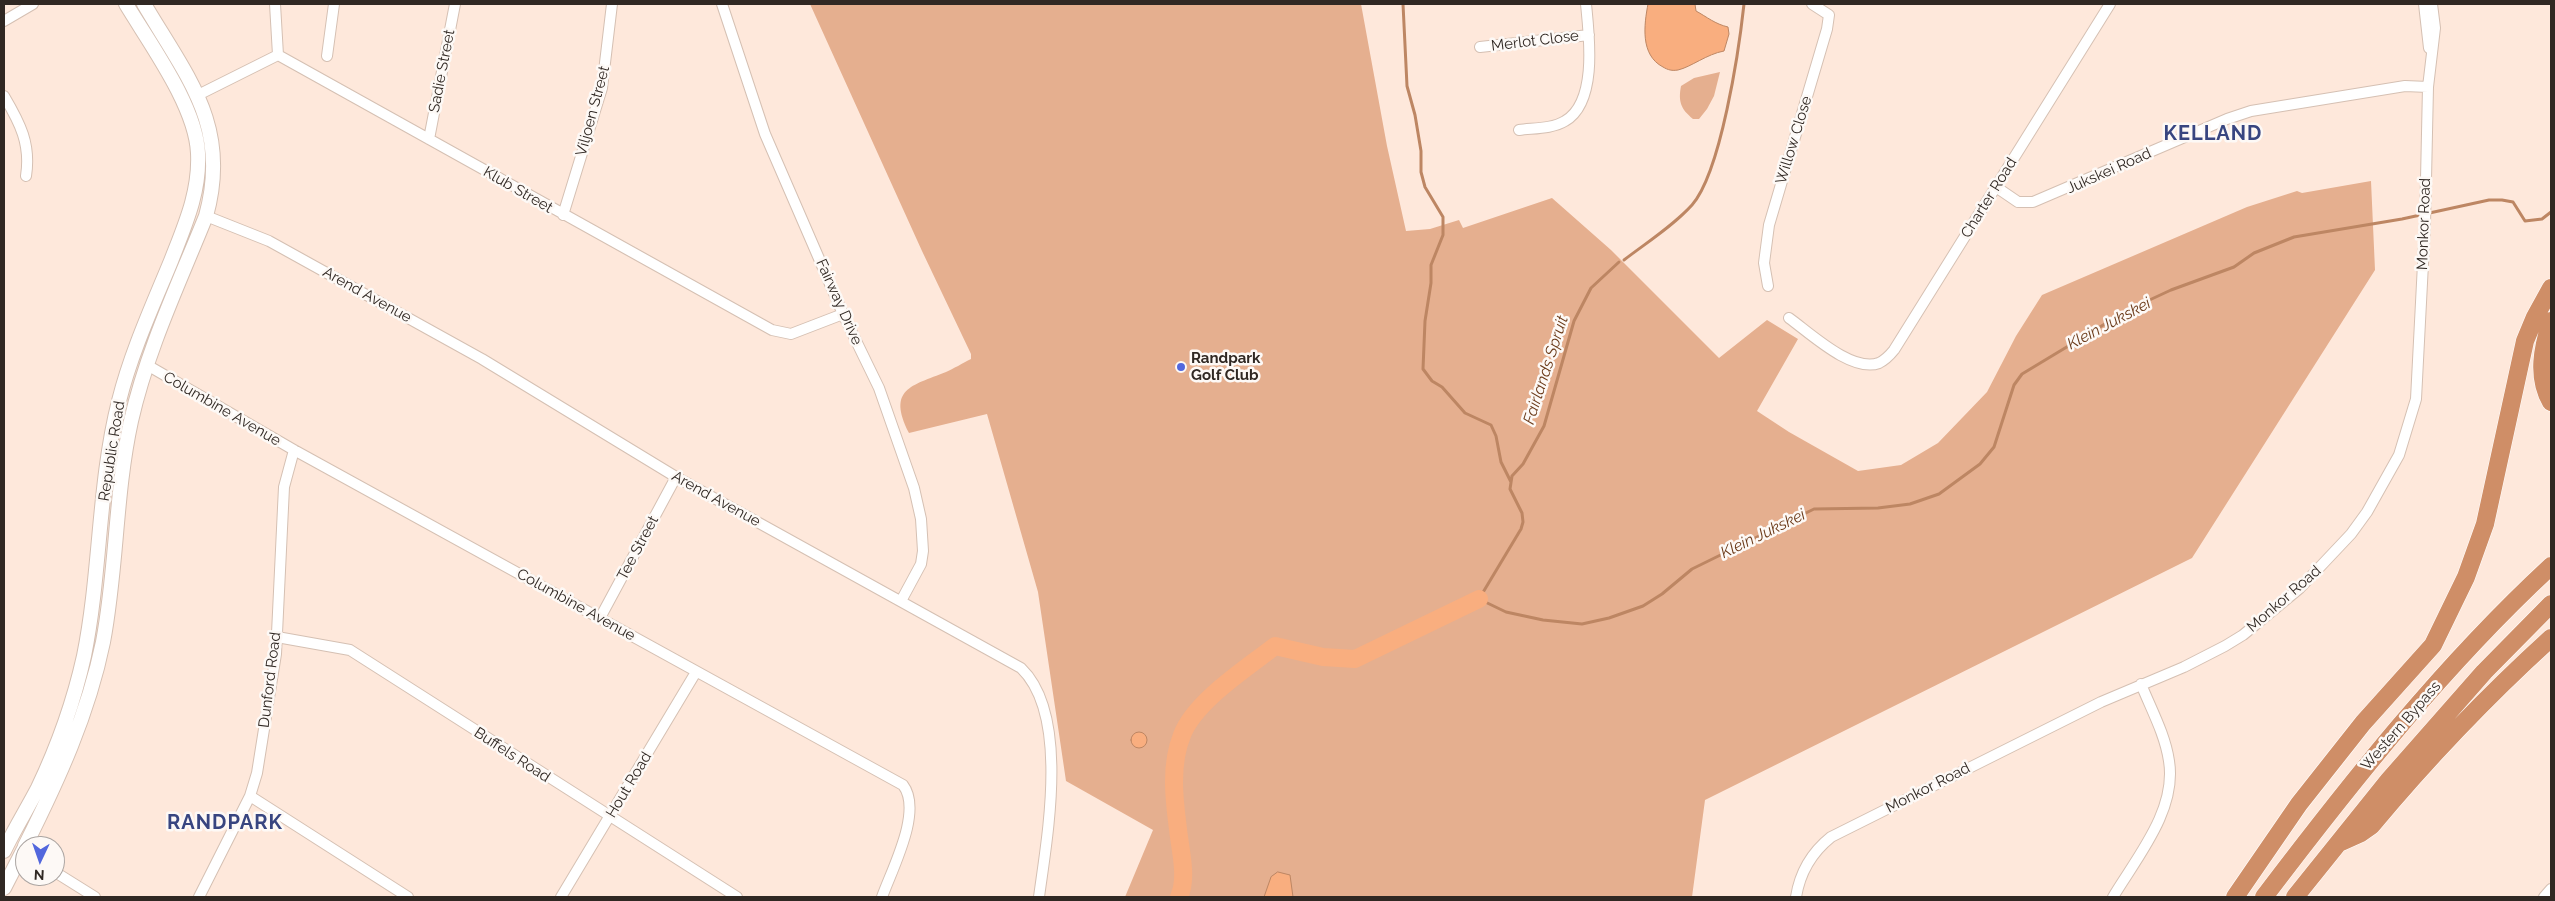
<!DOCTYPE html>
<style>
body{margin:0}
#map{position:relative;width:2555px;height:901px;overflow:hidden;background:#fee8db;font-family:Raleway,sans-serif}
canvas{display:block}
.frame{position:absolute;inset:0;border:5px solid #302823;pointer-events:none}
.north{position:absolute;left:15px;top:836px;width:50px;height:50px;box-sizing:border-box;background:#fdf9f6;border:1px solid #aba5a2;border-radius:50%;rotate:183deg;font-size:14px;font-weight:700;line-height:20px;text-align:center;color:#302823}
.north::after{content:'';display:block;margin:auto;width:18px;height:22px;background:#5267dd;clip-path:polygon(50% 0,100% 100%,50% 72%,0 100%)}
</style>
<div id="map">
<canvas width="2555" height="901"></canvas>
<div class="frame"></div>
<div class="north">N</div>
</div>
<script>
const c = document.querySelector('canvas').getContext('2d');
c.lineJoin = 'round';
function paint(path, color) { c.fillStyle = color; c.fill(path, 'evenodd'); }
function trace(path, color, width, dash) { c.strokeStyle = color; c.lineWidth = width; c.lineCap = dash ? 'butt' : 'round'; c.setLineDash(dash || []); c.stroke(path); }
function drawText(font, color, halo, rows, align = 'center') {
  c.font = font + ' Raleway,sans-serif'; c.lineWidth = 5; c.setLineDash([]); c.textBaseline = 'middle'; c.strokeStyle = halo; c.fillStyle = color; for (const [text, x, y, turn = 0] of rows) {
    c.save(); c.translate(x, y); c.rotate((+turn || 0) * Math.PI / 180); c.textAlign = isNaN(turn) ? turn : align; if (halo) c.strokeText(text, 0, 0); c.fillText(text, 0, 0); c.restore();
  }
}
const green = new Path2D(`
 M 810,4 L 1361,4 L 1387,146 L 1406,231 L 1430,229 L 1459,220 L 1463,228 L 1552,198 L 1611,250 L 1719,358 L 1767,320 L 1798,339 L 1757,411 L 1789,432 L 1858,471 L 1901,465 L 1938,443 L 1987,392 L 2016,336 L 2042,295 L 2247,207 L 2297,191 L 2302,193 L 2371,181 L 2375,270 L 2192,558 L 1705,800 L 1692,897 L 1125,897 L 1153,830 L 1066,781 L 1038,592 L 987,414 L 909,433 C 887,389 911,386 946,372 C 953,369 963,363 971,359 L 971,354 L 922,251 Z
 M 1720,72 L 1714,96 L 1707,109 L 1699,119 L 1693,119 C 1681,109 1678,102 1681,86 L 1694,78 Z`);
const water = new Path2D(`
 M 1648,4 L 1695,4 L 1696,11 C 1707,17 1715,24 1728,27 L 1729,34 L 1724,51 C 1707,54 1691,67 1678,70 C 1672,71 1668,70 1663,67 C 1640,55 1644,25 1648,4 Z
 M1131 740a8 8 0 1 1 16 0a8 8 0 1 1-16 0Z
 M 1278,872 L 1290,875 L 1293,897 L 1264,897 L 1271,877 Z`);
const stream = new Path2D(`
 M 1403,4 L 1407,86 L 1415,115 L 1421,151 L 1421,172 L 1425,187 L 1443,217 L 1443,235 L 1431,265 L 1431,283 L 1425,321 L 1423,369 L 1432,381 L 1442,387 L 1465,413 L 1491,425 L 1496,436 L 1501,462 L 1511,482
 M 1624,260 C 1646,243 1673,226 1692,205 C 1721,172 1739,50 1744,4
 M 1619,262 L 1591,288 L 1574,321 L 1544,426 L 1523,464 L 1512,476 L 1510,489 L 1522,513 L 1523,522 L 1521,529 L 1479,599 L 1506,612 L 1543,620 L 1582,624 L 1609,618 L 1643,606 L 1662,594 L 1692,569 L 1814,509 L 1878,508 L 1910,504 L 1939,494 L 1980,464 L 1994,447 L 2014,385 L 2022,374 L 2128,310 L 2171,290 L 2234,267 L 2254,253 L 2294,237 L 2402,219 L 2489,200 L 2502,200 L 2513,202 L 2525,221 L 2542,219 L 2551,212`);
const river = new Path2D(`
 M 1179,897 C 1188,877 1180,850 1178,829 C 1174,798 1170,765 1182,735 C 1195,701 1247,668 1275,646 L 1323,657 L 1355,659 L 1479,599`);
const minor = new Path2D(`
 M 275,4 L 278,55
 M 722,4 L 765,134 L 843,314 L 879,388 L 914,488 L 921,519 L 923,551 L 921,564 L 901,601
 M 2424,4 L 2429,48
 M 4,21 L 33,4
 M 1480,47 L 1589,35
 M 278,55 L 772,330 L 791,334 L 843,314
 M 327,56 L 334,4
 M 198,95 L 278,55
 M 4,96 C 20,123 31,144 26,176
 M 1519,130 C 1533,128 1552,129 1565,121 C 1598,102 1589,35 1586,4
 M 429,139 L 455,4
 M 1996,187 L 2018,202 L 2033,202 L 2227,119 L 2251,111 L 2405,86 L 2428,87
 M 563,215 L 602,88 L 612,4
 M 206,216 L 269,241 L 482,359 L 676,477 L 1021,668 C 1070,715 1047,837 1039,897
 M 1768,286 L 1764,263 L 1769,225 L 1827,29 L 1829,15 L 1812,4
 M 1789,318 C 1810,333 1852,373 1879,363 C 1885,360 1890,355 1894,350 L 2110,4
 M 147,365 L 294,450 L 903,785 C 923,811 892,869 882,897
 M 600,618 L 676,477
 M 277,637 L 350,650 L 737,897
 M 250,796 L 408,897
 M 55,872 L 95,897
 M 199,897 L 250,796 L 257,773 L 276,654 L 284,487 L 294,450
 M 561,897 L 696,672
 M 1796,897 C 1800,872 1811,853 1831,837 L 2101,702 L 2184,667 L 2225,646 L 2243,635 L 2300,588 L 2351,534 L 2367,512 L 2399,455 L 2416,399 L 2425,225 L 2428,87 L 2435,28 L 2432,4
 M 2113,897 C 2137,857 2177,810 2169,761 C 2165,734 2151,709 2141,684
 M 2544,897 L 2551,889`);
const secondary = new Path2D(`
 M 25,846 C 58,780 88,715 103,642 C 117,569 115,494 131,421 C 147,350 179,283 206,216 C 231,126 187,77 144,4
 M 4,851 C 14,830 27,809 38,788 C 58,746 74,701 84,656 C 101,572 98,484 119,401 C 131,353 152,307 171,261 C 185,225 200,192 198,153 C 196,106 150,44 126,4
 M 4,888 L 25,847`);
const motorway = new Path2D(`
 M 2551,321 C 2543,347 2536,376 2551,402
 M 2341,842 L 2361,833 L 2371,826 C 2427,759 2486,697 2551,638
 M 2235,897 L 2299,804 L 2363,723 L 2433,645 L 2466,577 L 2485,524 L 2525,341 L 2535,317 L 2551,288
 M 2264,897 C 2352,781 2444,665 2551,566
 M 2295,897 L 2389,780 L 2484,672 L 2551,604`);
const markers = [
 [1181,367,5,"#5267dd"]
];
const streetNames = [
 ["Merlot Close",1535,41,-7],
 ["Sadie Street",442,71,-79],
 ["Viljoen Street",593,111,-75],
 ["Willow Close",1794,140,-73],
 ["Jukskei Road",2109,171,-24],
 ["Klub Street",518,190,30],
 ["Charter Road",1989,198,-58],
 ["Monkor Road",2424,224,-88],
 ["Arend Avenue",367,295,29],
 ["Fairway Drive",839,302,66],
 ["Columbine Avenue",222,409,30],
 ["Republic Road",112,451,-81],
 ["Arend Avenue",716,499,29],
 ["Tee Street",638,548,-62],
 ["Monkor Road",2284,599,-41],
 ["Columbine Avenue",576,605,29],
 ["Dunford Road",270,680,-83],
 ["Western Bypass",2401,726,-49],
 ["Buffels Road",512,755,33],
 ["Hout Road",629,785,-59],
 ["Monkor Road",1928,788,-27]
];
const poiNames = [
 ["Randpark",1191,358],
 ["Golf Club",1191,375]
];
const waterNames = [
 ["Klein Jukskei",2109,324,-28],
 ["Fairlands Spruit",1546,370,-72],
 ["Klein Jukskei",1763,534,-26]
];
const districtNames = [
 ["KELLAND",2213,134],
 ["RANDPARK",225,823]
];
paint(green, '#e5af8f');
paint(water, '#f9ae7f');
trace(water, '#bd8663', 1);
trace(stream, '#bd8663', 3);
trace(river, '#f9ae7f', 18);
trace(minor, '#d5c0b3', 12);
trace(secondary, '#d5c0b3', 16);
trace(motorway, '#fff', 19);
trace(minor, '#fff', 10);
trace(secondary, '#fff', 14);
trace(motorway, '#cf8e67', 18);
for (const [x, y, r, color] of markers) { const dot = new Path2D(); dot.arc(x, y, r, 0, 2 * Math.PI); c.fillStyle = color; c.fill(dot); trace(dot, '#fdf9f6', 2); }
drawText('15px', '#302823', '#fdf9f6', streetNames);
drawText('bold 15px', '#302823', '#fdf9f6', poiNames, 'left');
drawText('italic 16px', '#6b3a19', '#fdf9f6', waterNames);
c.letterSpacing = '1px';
drawText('bold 20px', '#384580', '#fdf9f6', districtNames);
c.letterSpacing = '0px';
</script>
